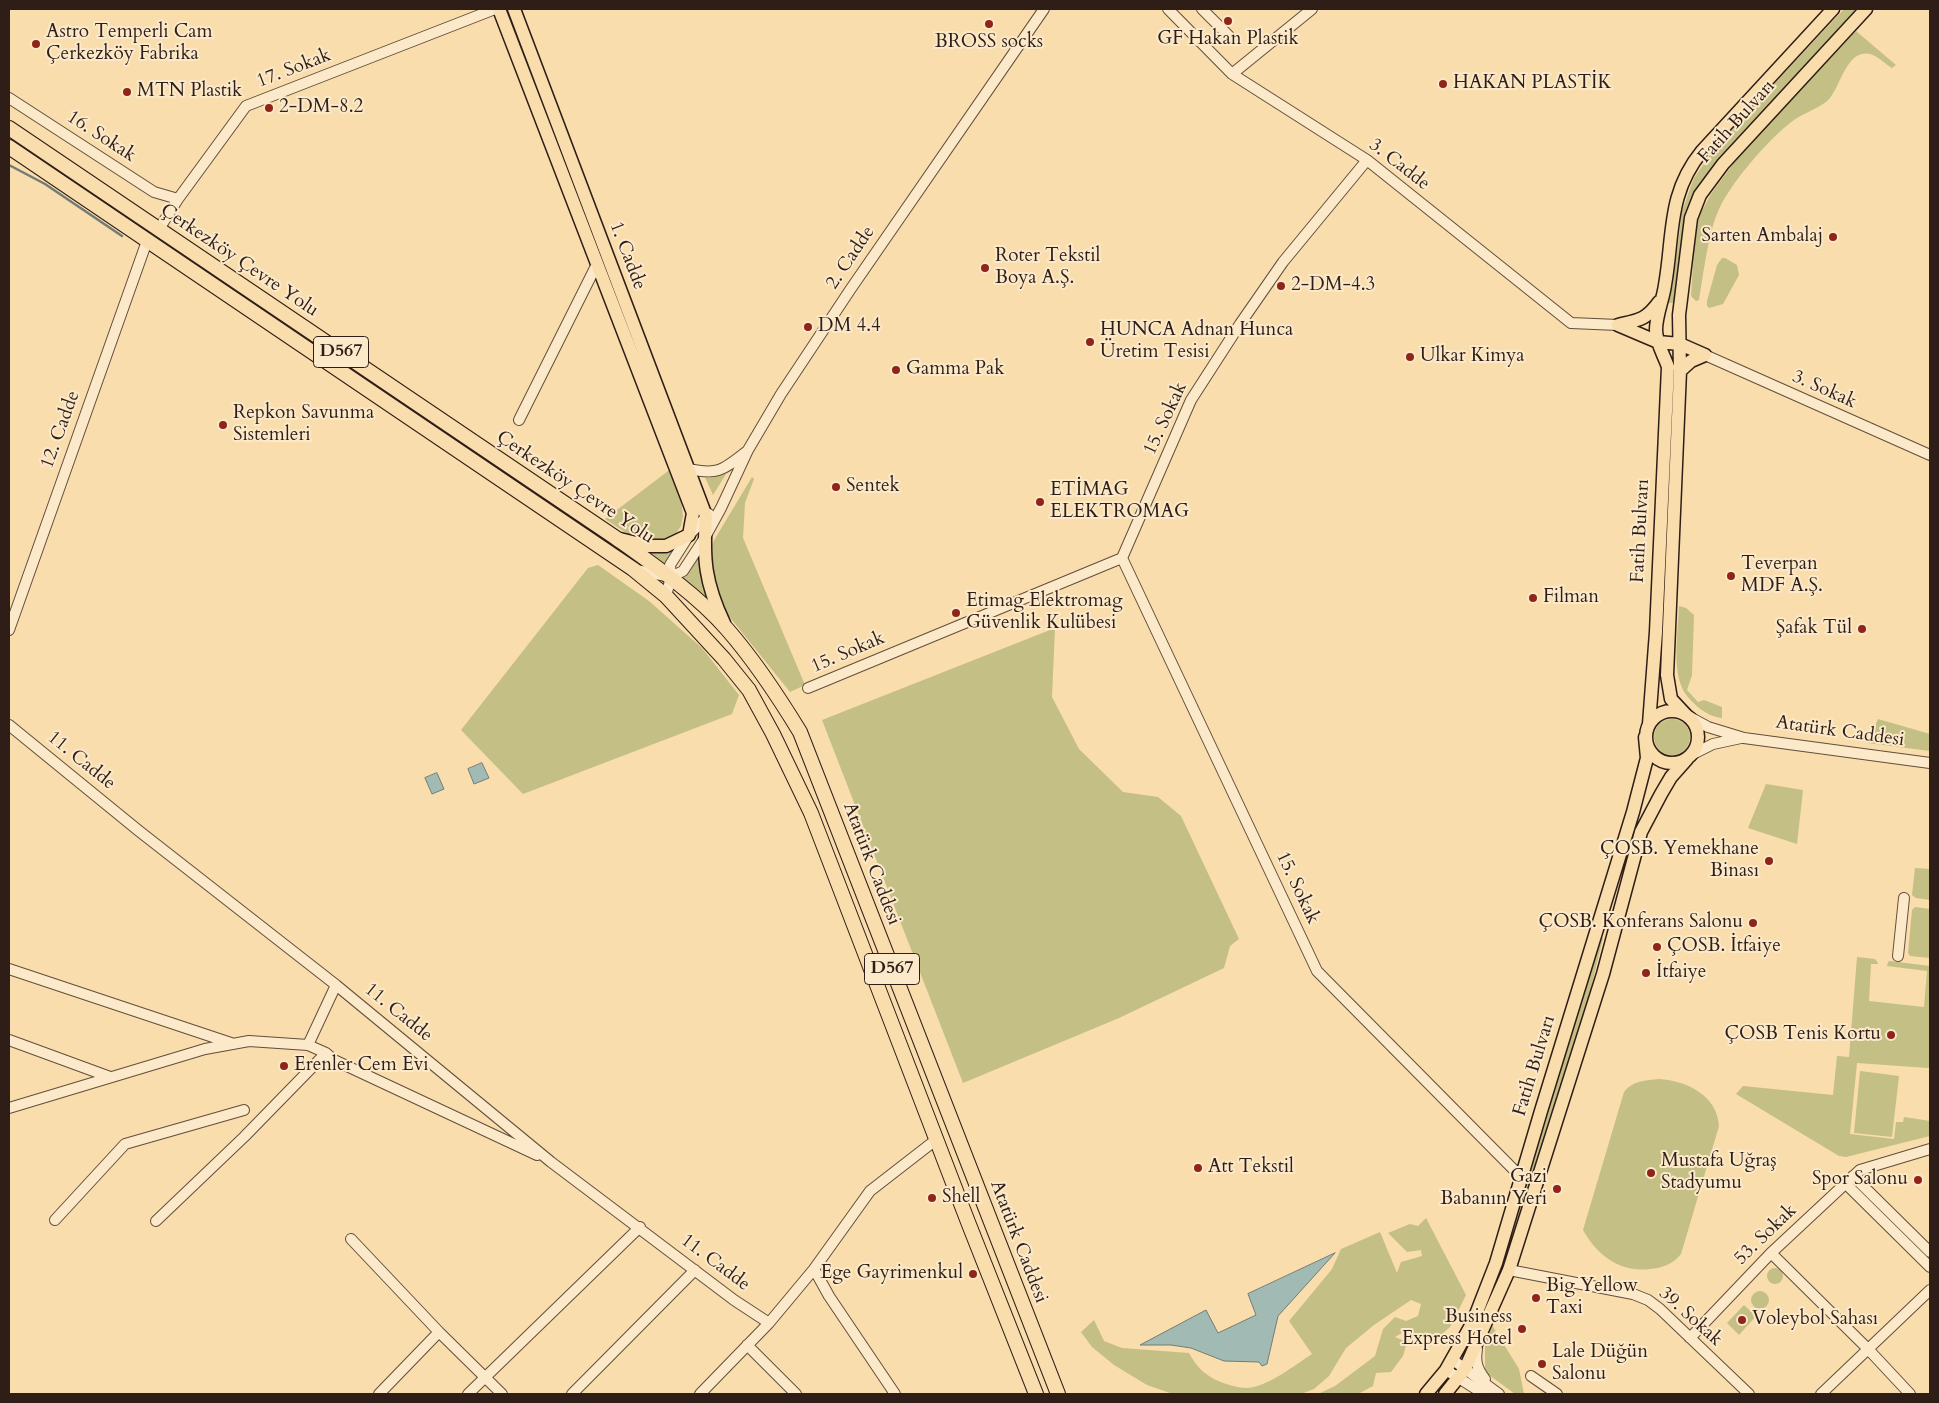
<!DOCTYPE html>
<meta charset="utf-8">
<style>
body{margin:0}
#map{position:relative;width:1939px;height:1403px;overflow:hidden;background:#f9ddad;font-family:Cardo,serif}
canvas{display:block}
.frame{position:absolute;inset:0;border:10px solid #2f1e17;pointer-events:none}
</style>
<div id="map">
<canvas width="1939" height="1403"></canvas>
<div class="frame"></div>
</div>
<script>
const c = document.querySelector('canvas').getContext('2d');
c.lineJoin = 'round';
function paint(path, color) { c.fillStyle = color; c.fill(path, 'evenodd'); }
function trace(path, color, width, dash) { c.strokeStyle = color; c.lineWidth = width; c.lineCap = dash ? 'butt' : 'round'; c.setLineDash(dash || []); c.stroke(path); }
function drawText(font, color, halo, rows, align = 'center') {
  c.font = font + ' Cardo,serif'; c.lineWidth = 4; c.setLineDash([]); c.textBaseline = 'middle'; c.strokeStyle = halo; c.fillStyle = color; for (const [text, x, y, turn = 0] of rows) {
    c.save(); c.translate(x, y); c.rotate((+turn || 0) * Math.PI / 180); c.textAlign = isNaN(turn) ? turn : align; if (halo) c.strokeText(text, 0, 0); c.fillText(text, 0, 0); c.restore();
  }
}
const green = new Path2D(`
 M 1844,9 L 1860,9 L 1696,192 L 1688,209 L 1686,219 L 1678,303 L 1668,303 L 1673,284 L 1682,211 L 1694,178 L 1717,145 Z
 M 1856,31 L 1896,65 L 1892,68 C 1885,64 1878,56 1870,54 C 1845,48 1840,92 1826,102 C 1815,110 1801,114 1790,123 C 1767,141 1727,187 1717,214 C 1708,236 1703,276 1699,300 L 1696,301 L 1691,296 L 1695,233 L 1700,214 L 1711,194 L 1741,153 Z
 M 1722,258 L 1725,258 L 1737,265 L 1739,275 L 1723,304 L 1709,308 L 1707,306 L 1707,301 L 1717,265 Z
 M 672,468 L 681,499 L 683,516 L 681,526 L 674,536 L 665,542 L 634,538 L 605,519 Z
 M 724,473 L 726,474 L 713,495 L 704,475 Z
 M 752,477 L 754,479 L 745,503 L 743,538 L 805,685 L 790,692 L 720,605 L 707,552 Z
 M 678,543 L 665,567 L 640,550 Z
 M 700,551 L 709,600 L 708,600 L 683,579 Z
 M 598,565 L 649,601 L 702,648 L 739,695 L 732,714 L 523,794 L 461,730 L 588,568 Z
 M 1679,606 L 1686,608 L 1694,615 L 1692,675 L 1687,690 L 1698,702 L 1704,700 L 1722,707 L 1722,718 C 1713,717 1705,713 1698,707 C 1691,701 1684,694 1681,685 C 1673,664 1678,630 1679,606 Z
 M 1055,628 L 1052,697 L 1079,749 L 1123,792 L 1158,797 L 1181,816 L 1239,939 L 1230,946 L 1224,968 L 1119,1018 L 963,1083 L 822,720 Z
 M1654 737a18 18 0 1 1 36 0a18 18 0 1 1-36 0Z
 M 1878,719 L 1930,734 L 1930,751 L 1868,743 Z
 M 1766,784 L 1803,790 L 1797,844 L 1748,828 Z
 M 1915,868 L 1930,869 L 1930,900 L 1916,898 L 1912,895 Z
 M 1915,907 L 1930,909 L 1930,958 L 1910,956 L 1908,953 L 1912,910 Z
 M 1601,937 L 1603,938 L 1589,996 L 1502,1278 L 1466,1355 L 1463,1354 C 1496,1302 1509,1242 1525,1183 C 1549,1101 1572,1018 1601,937 Z
 M 1857,957 L 1875,959 L 1878,963 L 1878,964 L 1871,964 L 1869,1001 L 1924,1007 L 1927,971 L 1887,966 L 1888,962 L 1890,961 L 1930,966 L 1930,1044 L 1929,1050 L 1930,1066 L 1928,1068 L 1857,1063 L 1850,1134 L 1894,1139 L 1896,1122 L 1903,1122 L 1904,1117 L 1930,1121 L 1930,1136 L 1846,1157 L 1839,1156 L 1736,1094 L 1743,1086 L 1833,1095 L 1837,1056 L 1849,1057 Z
 M 1860,1071 L 1899,1076 L 1892,1137 L 1854,1133 Z
 M 1659,1079 C 1687,1081 1717,1095 1719,1126 L 1681,1254 C 1673,1264 1662,1268 1650,1269 C 1620,1273 1597,1255 1583,1230 L 1624,1092 C 1632,1081 1646,1080 1659,1079 Z
 M 1426,1218 L 1466,1295 L 1450,1327 L 1435,1340 L 1405,1331 L 1395,1337 L 1407,1342 L 1403,1356 L 1391,1372 L 1376,1373 L 1373,1386 L 1358,1394 L 1318,1394 L 1335,1386 L 1375,1356 L 1383,1329 L 1395,1317 L 1406,1321 L 1418,1316 L 1421,1304 L 1411,1300 L 1374,1325 L 1346,1348 L 1329,1376 L 1314,1389 L 1301,1394 L 1173,1394 L 1147,1385 L 1114,1365 L 1092,1347 L 1081,1332 L 1094,1320 L 1104,1341 L 1122,1348 L 1189,1353 C 1197,1368 1207,1377 1223,1383 C 1230,1385 1239,1388 1246,1388 C 1266,1388 1295,1365 1312,1354 L 1289,1321 L 1332,1269 L 1341,1249 L 1380,1232 L 1397,1273 L 1401,1262 L 1422,1256 L 1421,1250 L 1407,1252 L 1388,1233 L 1410,1224 L 1418,1226 Z
 M1767 1276a8 8 0 1 1 16 0a8 8 0 1 1-16 0Z
 M1751 1300a9 9 0 1 1 18 0a9 9 0 1 1-18 0Z
 M 1744,1305 L 1756,1316 L 1739,1335 L 1727,1323 Z
 M 1492,1325 L 1519,1369 L 1524,1394 L 1515,1394 L 1485,1372 L 1485,1340 Z`);
const water = new Path2D(`
 M 482,763 L 489,778 L 474,784 L 468,769 Z
 M 437,773 L 444,789 L 432,794 L 425,778 Z
 M 1335,1253 L 1278,1316 L 1267,1364 L 1262,1366 L 1259,1362 L 1224,1361 L 1191,1348 L 1171,1345 L 1140,1345 L 1206,1310 L 1218,1333 L 1256,1315 L 1248,1294 Z`);
const stream = new Path2D(`
 M 9,165 L 45,184 L 122,236`);
const minor = new Path2D(`
 M 1168,9 L 1232,74 L 1367,160 L 1571,323 L 1618,325
 M 1202,9 L 1230,37
 M 1232,74 L 1312,9
 M 9,98 L 154,192 L 178,199
 M 1367,160 L 1283,262 L 1240,324 L 1191,400 L 1122,558 L 1317,971 L 1521,1177
 M 159,229 L 178,199 L 246,106 L 495,9
 M 1705,355 L 1930,455
 M 519,420 L 597,264
 M 688,469 C 718,475 722,471 746,452
 M 636,570 L 671,577 L 683,571 L 704,539 L 721,508 L 748,450 L 781,394 L 850,290 L 1044,9
 M 666,596 L 671,577 L 670,565 L 689,535 L 709,514
 M 9,630 L 147,241
 M 808,688 L 1122,558
 M 1686,715 L 1708,727 L 1744,738 L 1930,763
 M 9,725 L 139,831 L 336,985 L 551,1162 L 734,1300 L 769,1323
 M 1691,755 L 1713,744 L 1741,738
 M 1898,956 L 1904,898
 M 9,969 L 231,1043
 M 9,1040 L 110,1077
 M 308,1045 L 336,985
 M 9,1108 L 205,1049 L 249,1041 L 308,1045 L 326,1053 L 334,1060 L 537,1155
 M 1853,1176 L 1930,1252
 M 1846,1184 L 1930,1267
 M 55,1220 L 125,1144 L 244,1110
 M 156,1221 L 244,1137 L 326,1053
 M 351,1239 L 439,1332 L 502,1394
 M 1771,1253 L 1868,1349 L 1910,1394
 M 814,1269 L 829,1296 L 895,1394
 M 1509,1270 L 1633,1294 L 1648,1300 L 1660,1309 L 1749,1394
 M 1690,1338 L 1771,1253 L 1860,1170 L 1930,1149
 M 747,1345 L 796,1394
 M 1477,1349 C 1475,1362 1477,1369 1485,1379
 M 1453,1360 L 1499,1394
 M 1446,1370 L 1484,1394
 M 1531,1376 L 1557,1394
 M 379,1394 L 439,1332
 M 468,1394 L 640,1227
 M 572,1394 L 695,1270
 M 700,1394 L 769,1323 L 814,1269 L 870,1191 L 937,1139
 M 1821,1394 L 1930,1290`);
const major = new Path2D(`
 M 499,9 L 693,513 L 689,535 L 666,546 L 648,546 L 620,539
 M 514,9 L 706,516 C 703,559 705,583 724,623
 M 1618,325 L 1658,342 L 1680,344 L 1705,355
 M 1618,325 C 1639,320 1646,320 1659,302
 M 1680,371 L 1691,361 L 1705,355
 M1646 737a26 26 0 1 1 52 0a26 26 0 1 1-52 0Z
 M 1686,715 L 1671,699 L 1667,675 L 1680,371 L 1679,315 L 1691,218 L 1700,195 L 1723,164 L 1866,9
 M 1649,724 L 1656,632 L 1668,367 C 1664,355 1656,343 1656,330 C 1656,315 1663,300 1665,285 C 1674,234 1667,194 1702,151 L 1833,9
 M 1426,1394 L 1446,1370 L 1473,1322 L 1496,1263 L 1541,1111 L 1633,812 L 1647,758 L 1645,737
 M 1445,1394 L 1465,1369 L 1509,1270 L 1603,974 L 1641,832 L 1661,794 L 1671,777 L 1687,759`);
const highway = new Path2D(`
 M 9,128 L 616,538 C 654,565 696,594 727,629 C 755,661 778,696 800,732 L 1058,1394
 M 9,147 L 633,569 L 666,596 L 724,659 L 749,690 L 773,734 L 811,813 L 968,1222 L 1036,1394`);
const markers = [
 [1228,21,5,"#8f2418"],
 [989,24,5,"#8f2418"],
 [36,44,5,"#8f2418"],
 [1443,84,5,"#8f2418"],
 [127,92,5,"#8f2418"],
 [269,108,5,"#8f2418"],
 [1833,237,5,"#8f2418"],
 [985,268,5,"#8f2418"],
 [1281,286,5,"#8f2418"],
 [808,327,5,"#8f2418"],
 [1090,342,5,"#8f2418"],
 [1410,357,5,"#8f2418"],
 [896,370,5,"#8f2418"],
 [223,425,5,"#8f2418"],
 [836,487,5,"#8f2418"],
 [1040,502,5,"#8f2418"],
 [1731,576,5,"#8f2418"],
 [1533,598,5,"#8f2418"],
 [956,613,5,"#8f2418"],
 [1862,629,5,"#8f2418"],
 [1769,861,5,"#8f2418"],
 [1753,923,5,"#8f2418"],
 [1657,947,5,"#8f2418"],
 [1646,973,5,"#8f2418"],
 [1891,1035,5,"#8f2418"],
 [284,1066,5,"#8f2418"],
 [1198,1168,5,"#8f2418"],
 [1651,1173,5,"#8f2418"],
 [1918,1180,5,"#8f2418"],
 [1557,1189,5,"#8f2418"],
 [932,1198,5,"#8f2418"],
 [973,1274,5,"#8f2418"],
 [1536,1298,5,"#8f2418"],
 [1742,1320,5,"#8f2418"],
 [1522,1329,5,"#8f2418"],
 [1542,1364,5,"#8f2418"]
];
const shields = [
 [341,352,55],
 [892,969,55]
];
const shieldNames = [
 ["D567",341,352],
 ["D567",892,969]
];
const poiNames = [
 ["Astro Temperli Cam",46,33],
 ["Çerkezköy Fabrika",46,55],
 ["GF Hakan Plastik",1228,40,"center"],
 ["BROSS socks",989,43,"center"],
 ["HAKAN PLASTİK",1453,84],
 ["MTN Plastik",137,92],
 ["2-DM-8.2",279,108],
 ["Sarten Ambalaj",1823,237,"right"],
 ["Roter Tekstil",995,257],
 ["Boya A.Ş.",995,279],
 ["2-DM-4.3",1291,286],
 ["DM 4.4",818,327],
 ["HUNCA Adnan Hunca",1100,331],
 ["Üretim Tesisi",1100,353],
 ["Ulkar Kimya",1420,357],
 ["Gamma Pak",906,370],
 ["Repkon Savunma",233,414],
 ["Sistemleri",233,436],
 ["Sentek",846,487],
 ["ETİMAG",1050,491],
 ["ELEKTROMAG",1050,513],
 ["Teverpan",1741,565],
 ["MDF A.Ş.",1741,587],
 ["Filman",1543,598],
 ["Etimag Elektromag",966,602],
 ["Güvenlik Kulübesi",966,624],
 ["Şafak Tül",1852,629,"right"],
 ["ÇOSB. Yemekhane",1759,850,"right"],
 ["Binası",1759,872,"right"],
 ["ÇOSB. Konferans Salonu",1743,923,"right"],
 ["ÇOSB. İtfaiye",1667,947],
 ["İtfaiye",1656,973],
 ["ÇOSB Tenis Kortu",1881,1035,"right"],
 ["Erenler Cem Evi",294,1066],
 ["Mustafa Uğraş",1661,1162],
 ["Stadyumu",1661,1184],
 ["Att Tekstil",1208,1168],
 ["Gazi",1547,1178,"right"],
 ["Babanın Yeri",1547,1200,"right"],
 ["Spor Salonu",1908,1180,"right"],
 ["Shell",942,1198],
 ["Ege Gayrimenkul",963,1274,"right"],
 ["Big Yellow",1546,1287],
 ["Taxi",1546,1309],
 ["Business",1512,1318,"right"],
 ["Express Hotel",1512,1340,"right"],
 ["Voleybol Sahası",1752,1320],
 ["Lale Düğün",1552,1353],
 ["Salonu",1552,1375]
];
const streetNames = [
 ["17. Sokak",294,69,-21],
 ["Fatih Bulvarı",1737,122,-48],
 ["16. Sokak",101,137,33],
 ["3. Cadde",1399,165,38],
 ["1. Cadde",627,256,69],
 ["2. Cadde",851,258,-56],
 ["Çerkezköy Çevre Yolu",239,261,34],
 ["3. Sokak",1824,390,24],
 ["15. Sokak",1166,419,-65],
 ["12. Cadde",61,430,-70],
 ["Çerkezköy Çevre Yolu",575,488,34],
 ["Fatih Bulvarı",1641,531,-87],
 ["15. Sokak",848,653,-23],
 ["Atatürk Caddesi",1840,732,8],
 ["11. Cadde",81,761,39],
 ["Atatürk Caddesi",871,864,69],
 ["15. Sokak",1297,888,65],
 ["11. Cadde",398,1013,39],
 ["Fatih Bulvarı",1535,1066,-73],
 ["53. Sokak",1766,1235,-44],
 ["Atatürk Caddesi",1018,1242,69],
 ["11. Cadde",715,1263,37],
 ["39. Sokak",1690,1317,42]
];
paint(green, '#c4bf85');
paint(water, '#a1bab4');
trace(water, '#737c75', 1);
trace(stream, '#737c75', 2.5);
trace(minor, '#624e3c', 12);
trace(major, '#2f1e17', 15);
trace(highway, '#2f1e17', 16);
trace(minor, '#fbe9ca', 10);
trace(major, '#f9ddad', 12);
trace(highway, '#f9ddad', 14);
for (const [x, y, r, color] of markers) { const dot = new Path2D(); dot.arc(x, y, r, 0, 2 * Math.PI); c.fillStyle = color; c.fill(dot); trace(dot, '#fbe9ca', 2); }
for (const [x, y, w] of shields) { const box = new Path2D(); box.roundRect(x - w / 2, y - 15.5, w, 31, 4); c.fillStyle = '#fbe9ca'; c.fill(box); trace(box, '#2f1e17', 1); }
drawText('bold 18px', '#2f1e17', null, shieldNames);
drawText('19px', '#2f1e17', '#fbe9ca', poiNames, 'left');
drawText('19px', '#2f1e17', '#fbe9ca', streetNames);
</script>
